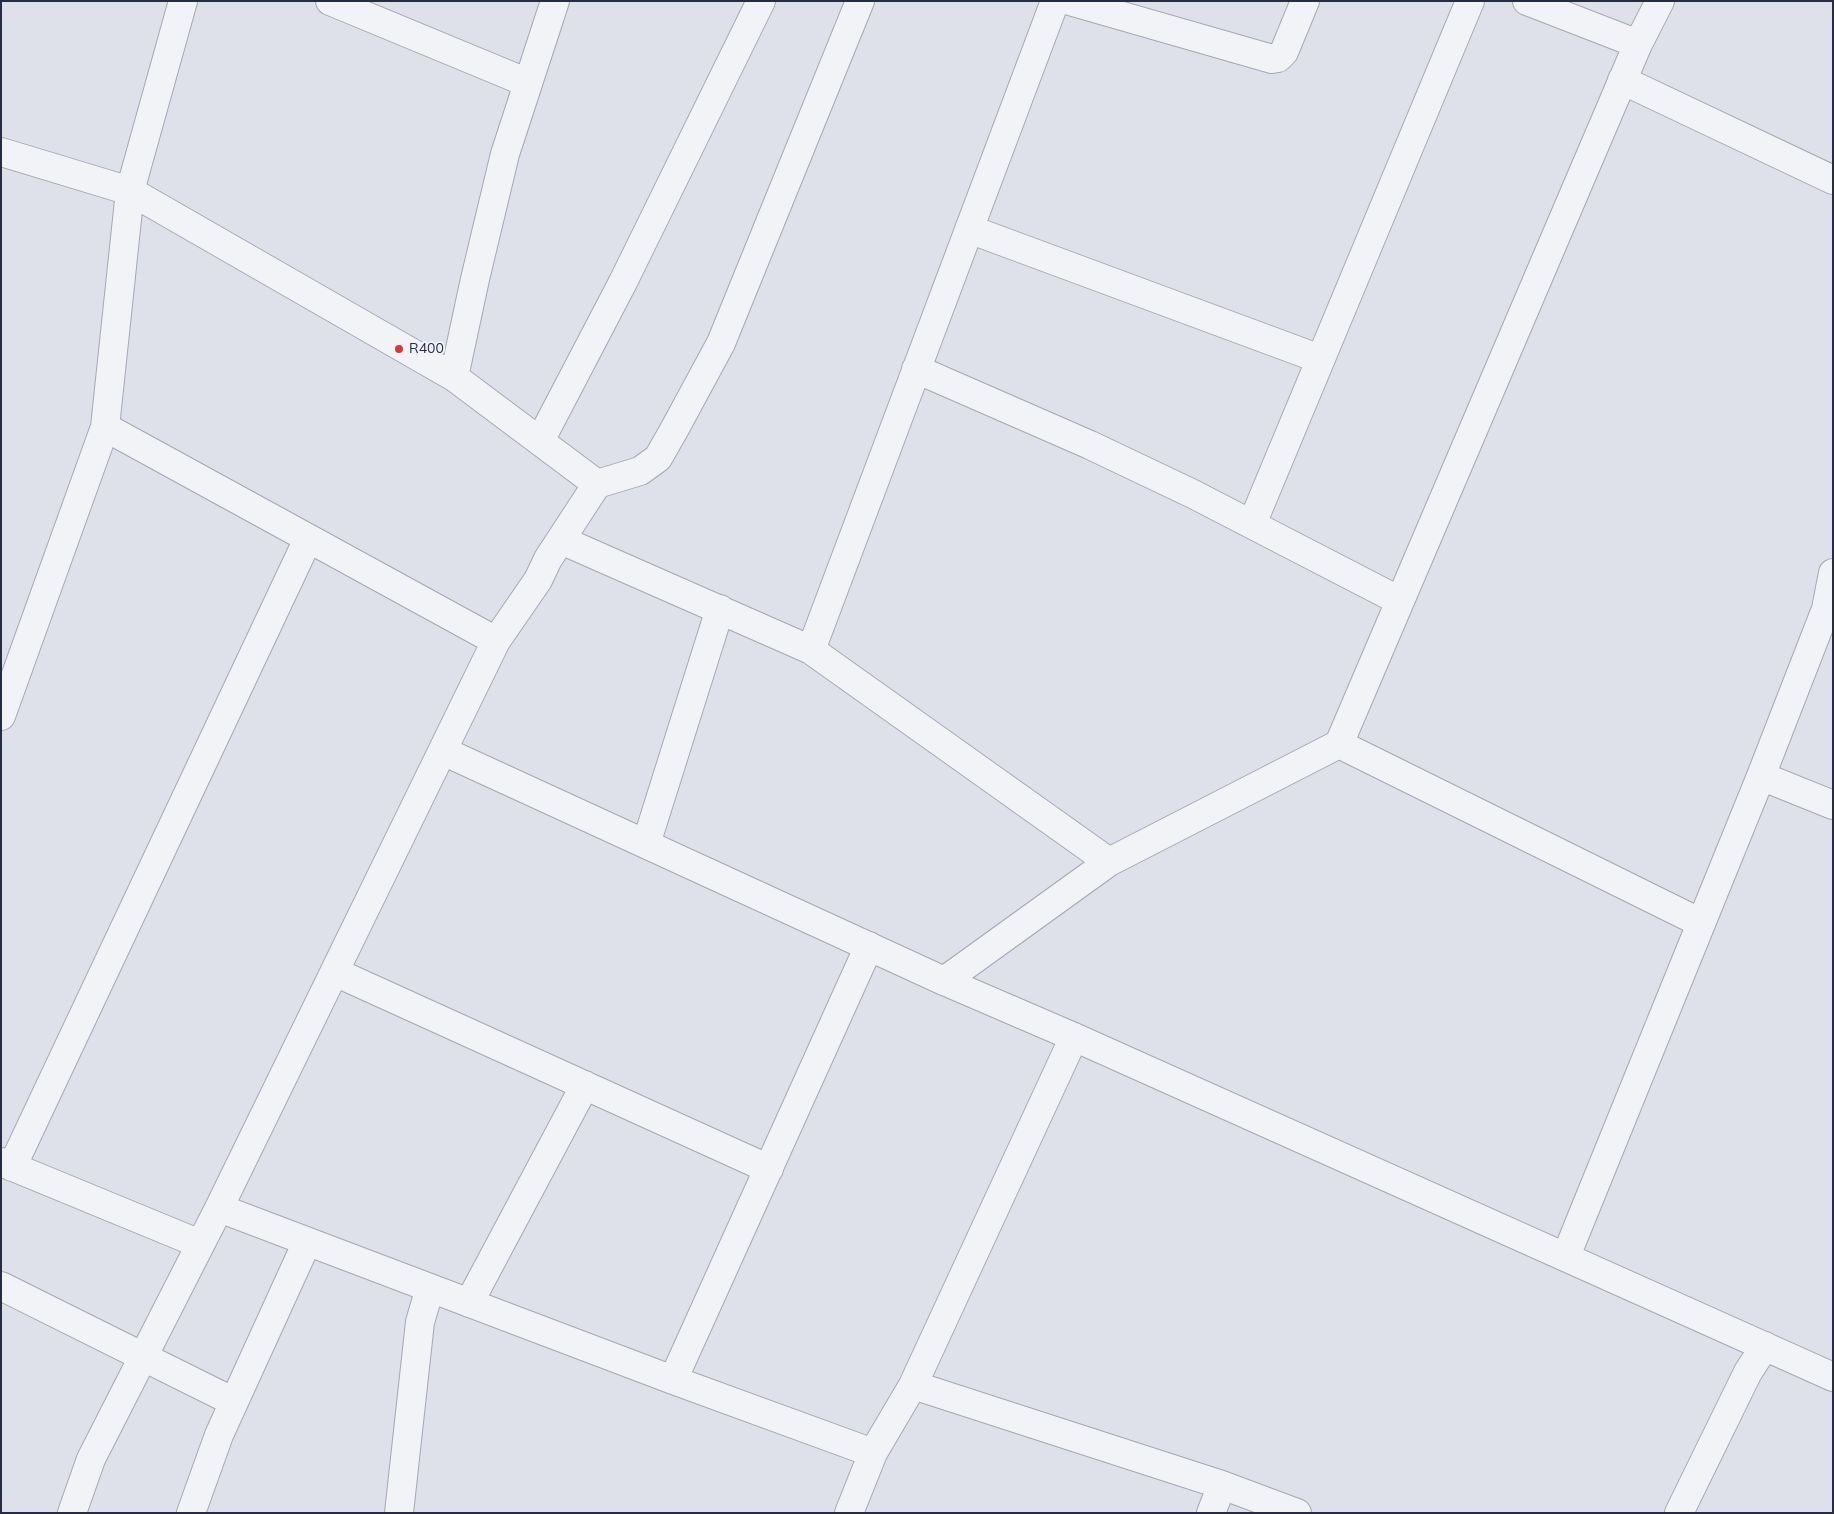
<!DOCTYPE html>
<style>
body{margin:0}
#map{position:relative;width:1834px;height:1514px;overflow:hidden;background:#dfe1ea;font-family:Mulish,sans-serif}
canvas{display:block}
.frame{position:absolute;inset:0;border:2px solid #262c42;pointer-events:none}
</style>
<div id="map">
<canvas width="1834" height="1514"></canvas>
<div class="frame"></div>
</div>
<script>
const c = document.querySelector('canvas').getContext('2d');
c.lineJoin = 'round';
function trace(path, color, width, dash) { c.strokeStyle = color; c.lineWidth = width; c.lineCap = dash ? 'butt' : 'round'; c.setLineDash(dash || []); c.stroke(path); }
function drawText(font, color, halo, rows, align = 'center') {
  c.font = font + ' Mulish,sans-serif'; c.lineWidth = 4; c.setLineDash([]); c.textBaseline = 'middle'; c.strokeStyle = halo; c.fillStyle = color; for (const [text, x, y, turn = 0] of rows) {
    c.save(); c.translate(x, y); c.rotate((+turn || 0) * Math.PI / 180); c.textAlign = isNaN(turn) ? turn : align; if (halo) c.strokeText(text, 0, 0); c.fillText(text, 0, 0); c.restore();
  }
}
const minor = new Path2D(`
 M 330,1 L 528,83
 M 1070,1 L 1272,59 L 1278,58 L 1284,52 L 1305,1
 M 1527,1 L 1638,44
 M 1622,80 L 1833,180
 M 1,152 L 130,191 L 454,377 L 597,484
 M 969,229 L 1320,359
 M 916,369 L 1090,445 L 1193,494 L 1400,601
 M 454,377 L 475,279 L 505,154 L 555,1
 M 105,427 L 496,641
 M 540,441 L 623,282 L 761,1
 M 1252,524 L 1470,1
 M 561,540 L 811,650 L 1055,1
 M 1833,573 L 1826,609 L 1833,600
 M 811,650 L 1109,862
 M 1,716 L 105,427 L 130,191 L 183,1
 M 1339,744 L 1701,923
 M 443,751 L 944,981 L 1074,1037 L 1833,1377
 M 1761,776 L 1833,805
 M 646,844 L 720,609
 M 335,972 L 769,1169
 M 944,981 L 1109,862 L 1339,744 L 1638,44 L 1660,1
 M 1,1162 L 200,1244
 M 12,1167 L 308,539
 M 219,1208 L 673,1380 L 873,1453
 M 1566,1256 L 1761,776 L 1826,609
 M 1,1286 L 234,1402
 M 469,1303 L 585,1085
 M 673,1380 L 869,946
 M 913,1385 L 1222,1485 L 1297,1513
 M 72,1513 L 91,1459 L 219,1208 L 496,641 L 538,580 L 548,559 L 597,484 L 640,471 L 658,458 L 674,430 L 721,343 L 860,1
 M 191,1513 L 219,1435 L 307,1242
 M 399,1513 L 420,1322 L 430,1288
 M 849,1513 L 873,1453 L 913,1385 L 1074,1037
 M 1211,1513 L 1222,1485
 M 1679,1513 L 1748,1372 L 1765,1346`);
const markers = [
 [399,349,5,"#db3738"]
];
const poiNames = [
 ["R400",409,349]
];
trace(minor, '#a4a7b4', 30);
trace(minor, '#f2f3f7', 28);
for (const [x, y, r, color] of markers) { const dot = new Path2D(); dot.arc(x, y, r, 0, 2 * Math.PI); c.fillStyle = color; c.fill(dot); trace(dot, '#eef1f7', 2); }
drawText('14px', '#262c42', '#eef1f7', poiNames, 'left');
</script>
